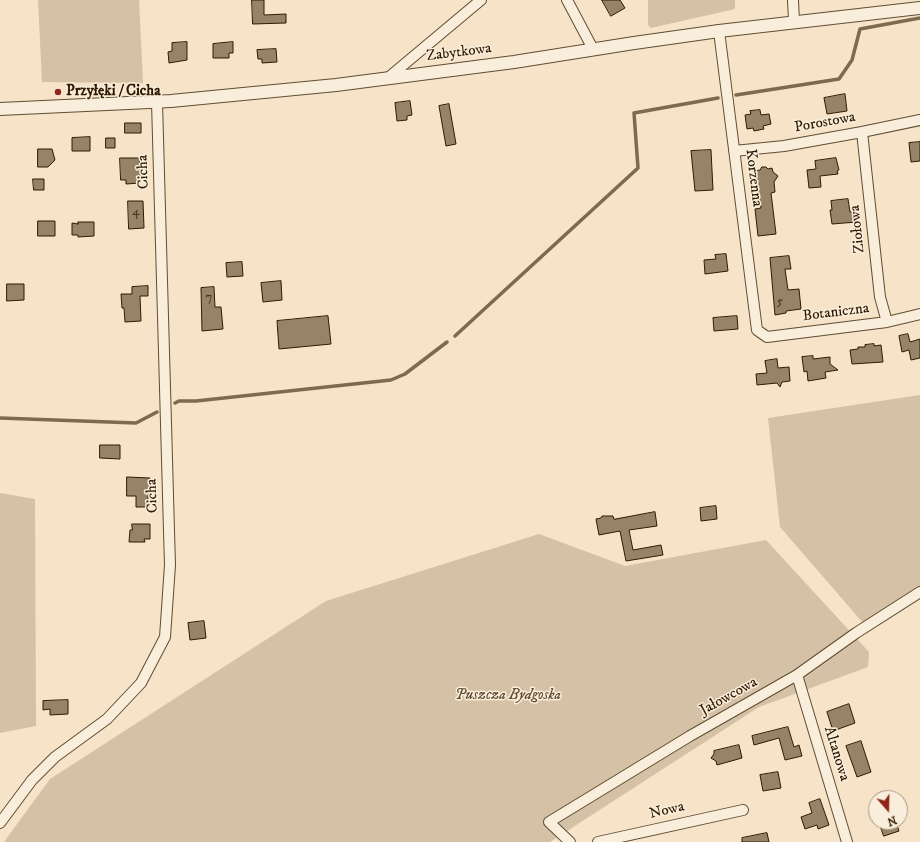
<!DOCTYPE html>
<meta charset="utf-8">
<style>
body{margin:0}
#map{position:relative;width:920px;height:842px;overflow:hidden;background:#f6e3c8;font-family:"IM FELL DW Pica",serif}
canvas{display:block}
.north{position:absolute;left:868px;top:790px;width:40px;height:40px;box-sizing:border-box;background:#f9eddb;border:1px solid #a89983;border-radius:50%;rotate:160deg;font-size:11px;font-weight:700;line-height:16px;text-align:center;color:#2e1b00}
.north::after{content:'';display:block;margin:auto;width:14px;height:18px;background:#8f2418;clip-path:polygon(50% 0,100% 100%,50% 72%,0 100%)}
</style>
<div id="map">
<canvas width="920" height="842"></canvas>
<div class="north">N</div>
</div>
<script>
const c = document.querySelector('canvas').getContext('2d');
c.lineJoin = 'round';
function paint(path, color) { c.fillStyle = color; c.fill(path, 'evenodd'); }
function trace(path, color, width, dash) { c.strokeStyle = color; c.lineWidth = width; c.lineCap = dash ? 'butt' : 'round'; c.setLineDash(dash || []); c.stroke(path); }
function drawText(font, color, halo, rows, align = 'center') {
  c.font = font + ' "IM FELL DW Pica",serif'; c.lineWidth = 3; c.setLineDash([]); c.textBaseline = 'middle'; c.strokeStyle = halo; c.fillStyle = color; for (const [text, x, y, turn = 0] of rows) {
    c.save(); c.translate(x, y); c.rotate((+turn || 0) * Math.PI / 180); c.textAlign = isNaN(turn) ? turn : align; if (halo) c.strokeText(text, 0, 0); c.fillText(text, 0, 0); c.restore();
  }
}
const green = new Path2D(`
 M 38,0 L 139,0 L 143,83 L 42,82 Z
 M 648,0 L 735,0 L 735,9 L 651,28 L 648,25 Z
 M 920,395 L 920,589 L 864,624 L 780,527 L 768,418 Z
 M 0,493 L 35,499 L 36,726 L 0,733 Z
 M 539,534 L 625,566 L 766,540 L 869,652 L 868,667 L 759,707 L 550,842 L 4,842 L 50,779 L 326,601 Z`);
const stream = new Path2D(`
 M 736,95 L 839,79 L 852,60 L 860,29 L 920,18
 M 455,336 L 638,168 L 634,113 L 718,98
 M 175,403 L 179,401 L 196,401 L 391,380 L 405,374 L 447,342
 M 0,418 L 136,423 L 157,412`);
const building = new Path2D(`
 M 252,0 L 264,0 L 264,15 L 286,14 L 286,23 L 253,24 Z
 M 602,0 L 620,0 L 625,8 L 611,16 Z
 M 187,42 L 187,60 L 169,63 L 168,52 L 172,51 L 172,43 Z
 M 233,42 L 233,53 L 229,53 L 229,58 L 213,58 L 213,44 Z
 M 276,49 L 277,62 L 262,63 L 262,59 L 258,59 L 257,50 Z
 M 845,94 L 847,111 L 827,114 L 824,98 Z
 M 410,101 L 412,115 L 407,116 L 407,120 L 397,121 L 395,103 Z
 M 449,104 L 456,144 L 446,146 L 439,106 Z
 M 760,110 L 761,115 L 769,114 L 771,124 L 763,126 L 764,129 L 754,131 L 753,128 L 747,129 L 745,115 L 751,114 L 750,111 Z
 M 125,123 L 141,123 L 141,133 L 125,133 Z
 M 90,137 L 90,151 L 72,151 L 72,138 Z
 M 106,138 L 115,138 L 115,148 L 106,148 Z
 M 920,142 L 920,161 L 911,162 L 909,143 Z
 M 38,149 L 52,149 L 55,160 L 48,167 L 38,167 Z
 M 711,150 L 713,190 L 695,191 L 691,151 Z
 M 120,158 L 139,158 L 140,165 L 142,165 L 142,179 L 140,180 L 140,183 L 126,184 L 126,180 L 121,180 Z
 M 836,158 L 839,170 L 837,171 L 838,174 L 820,176 L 821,187 L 809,188 L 807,170 L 816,169 L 815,161 Z
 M 762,167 L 766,167 L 768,169 L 772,168 L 773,172 L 778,176 L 774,182 L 775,192 L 771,193 L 776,234 L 758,236 L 755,209 L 761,208 L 755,171 L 760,170 Z
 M 33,179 L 44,179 L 44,190 L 34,190 Z
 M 848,199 L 850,212 L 856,212 L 857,222 L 832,224 L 830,210 L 832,210 L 831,201 Z
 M 128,201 L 143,201 L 144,228 L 129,229 Z
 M 38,221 L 55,221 L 55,236 L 38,236 Z
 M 78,222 L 94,222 L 94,236 L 78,237 L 78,235 L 72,235 L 72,223 L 78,224 Z
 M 726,254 L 728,271 L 705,274 L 704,260 L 716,259 L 715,255 Z
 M 789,256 L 791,269 L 785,269 L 788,290 L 799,289 L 801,309 L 786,311 L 786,313 L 775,315 L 770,258 Z
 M 242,262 L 243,276 L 227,277 L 226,263 Z
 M 281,281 L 282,300 L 263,302 L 261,283 Z
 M 7,284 L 24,284 L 24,300 L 7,301 Z
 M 148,286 L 148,296 L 140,296 L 141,321 L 125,322 L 124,308 L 122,308 L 121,294 L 132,294 L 132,287 Z
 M 214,287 L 215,307 L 221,307 L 223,329 L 202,331 L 201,288 Z
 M 328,316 L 331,344 L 279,349 L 277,321 Z
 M 737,316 L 738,329 L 714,331 L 713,318 Z
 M 908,334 L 910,342 L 920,339 L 920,358 L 911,360 L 909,350 L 902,352 L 899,336 Z
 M 874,344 L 874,346 L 881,345 L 883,362 L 852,364 L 850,350 L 858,349 L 858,347 L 865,347 L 865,345 Z
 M 813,356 L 813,359 L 830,357 L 830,364 L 838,370 L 825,372 L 826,378 L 808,381 L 807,371 L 804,372 L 802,357 Z
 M 777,359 L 778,368 L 789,367 L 790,381 L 782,382 L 780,387 L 777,383 L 757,385 L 756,374 L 767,373 L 765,361 Z
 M 100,445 L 120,445 L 120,459 L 100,458 Z
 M 127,477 L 150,478 L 150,496 L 148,496 L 148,507 L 136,507 L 136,496 L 127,496 Z
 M 716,506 L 717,519 L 701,521 L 700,508 Z
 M 655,512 L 657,526 L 629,530 L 633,550 L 661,545 L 663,555 L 626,561 L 620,531 L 599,535 L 596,519 L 601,518 L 602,516 L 613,516 L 614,519 Z
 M 132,524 L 150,524 L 150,539 L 144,539 L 145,542 L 129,542 L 130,530 L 132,530 Z
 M 204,621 L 206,638 L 190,640 L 188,623 Z
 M 68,700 L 68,714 L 50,715 L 50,709 L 43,710 L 43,701 Z
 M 849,704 L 855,723 L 833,731 L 827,712 Z
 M 788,727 L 794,747 L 799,745 L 802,756 L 785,760 L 779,738 L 754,745 L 752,736 Z
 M 861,741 L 871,772 L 857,777 L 846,746 Z
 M 739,745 L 742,758 L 717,765 L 716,761 L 711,758 L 714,754 L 714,751 Z
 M 778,772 L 781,788 L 763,791 L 760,775 Z
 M 820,799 L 829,825 L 818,829 L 817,825 L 805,829 L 801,817 L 812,813 L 809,803 Z
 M 879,822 L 896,822 L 899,831 L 884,836 Z
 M 767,833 L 769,842 L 742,842 L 742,838 Z`);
const minor = new Path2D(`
 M 567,0 L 593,49
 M 793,0 L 794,21
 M 719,31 L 757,330 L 767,337 L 887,322 L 920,314
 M 389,77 L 481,0
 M 862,132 L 880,297 L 887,322
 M 734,151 L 784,146 L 862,132 L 920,120
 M 797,675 L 847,842
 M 0,823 L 32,780 L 55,757 L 107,719 L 141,683 L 165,637 L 170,565 L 169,531 L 157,102
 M 570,842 L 549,822 L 690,736 L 797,675 L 856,633 L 920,592
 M 598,842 L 743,810`);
const tertiary = new Path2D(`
 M 0,109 L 171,101 L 336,85 L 514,62 L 634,43 L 719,31 L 920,8`);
const markers = [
 [58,92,4,"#8f2418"]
];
const numberNames = [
 ["4",136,212],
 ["7",209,298],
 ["5",780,302]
];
const streetNames = [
 ["Zabytkowa",459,53,-7],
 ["Porostowa",825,123,-10],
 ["Cicha",144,172,-92],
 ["Korzenna",753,178,83],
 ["Ziołowa",858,229,-96],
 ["Botaniczna",836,313,-7],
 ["Cicha",153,496,-92],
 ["Jałowcowa",729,697,-29],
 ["Altanowa",836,754,73],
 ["Nowa",667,811,-13]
];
const poiNames = [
 ["Przyłęki / Cicha",66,92]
];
const parkNames = [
 ["Puszcza Bydgoska",508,696]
];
paint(green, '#d4c1a6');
trace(stream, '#7d6a4f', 3.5);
paint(building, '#968368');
trace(building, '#2e1b00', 1);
trace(minor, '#604d32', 12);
trace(tertiary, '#604d32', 14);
trace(minor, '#f9eddb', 10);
trace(tertiary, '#f9eddb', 12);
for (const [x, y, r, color] of markers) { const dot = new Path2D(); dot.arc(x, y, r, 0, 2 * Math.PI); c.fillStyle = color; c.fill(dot); trace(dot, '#f9eddb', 1.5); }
drawText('13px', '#48351a', null, numberNames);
drawText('15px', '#2e1b00', '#f9eddb', streetNames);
drawText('bold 15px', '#2e1b00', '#f9eddb', poiNames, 'left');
drawText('italic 15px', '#604d32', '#f9eddb', parkNames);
</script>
